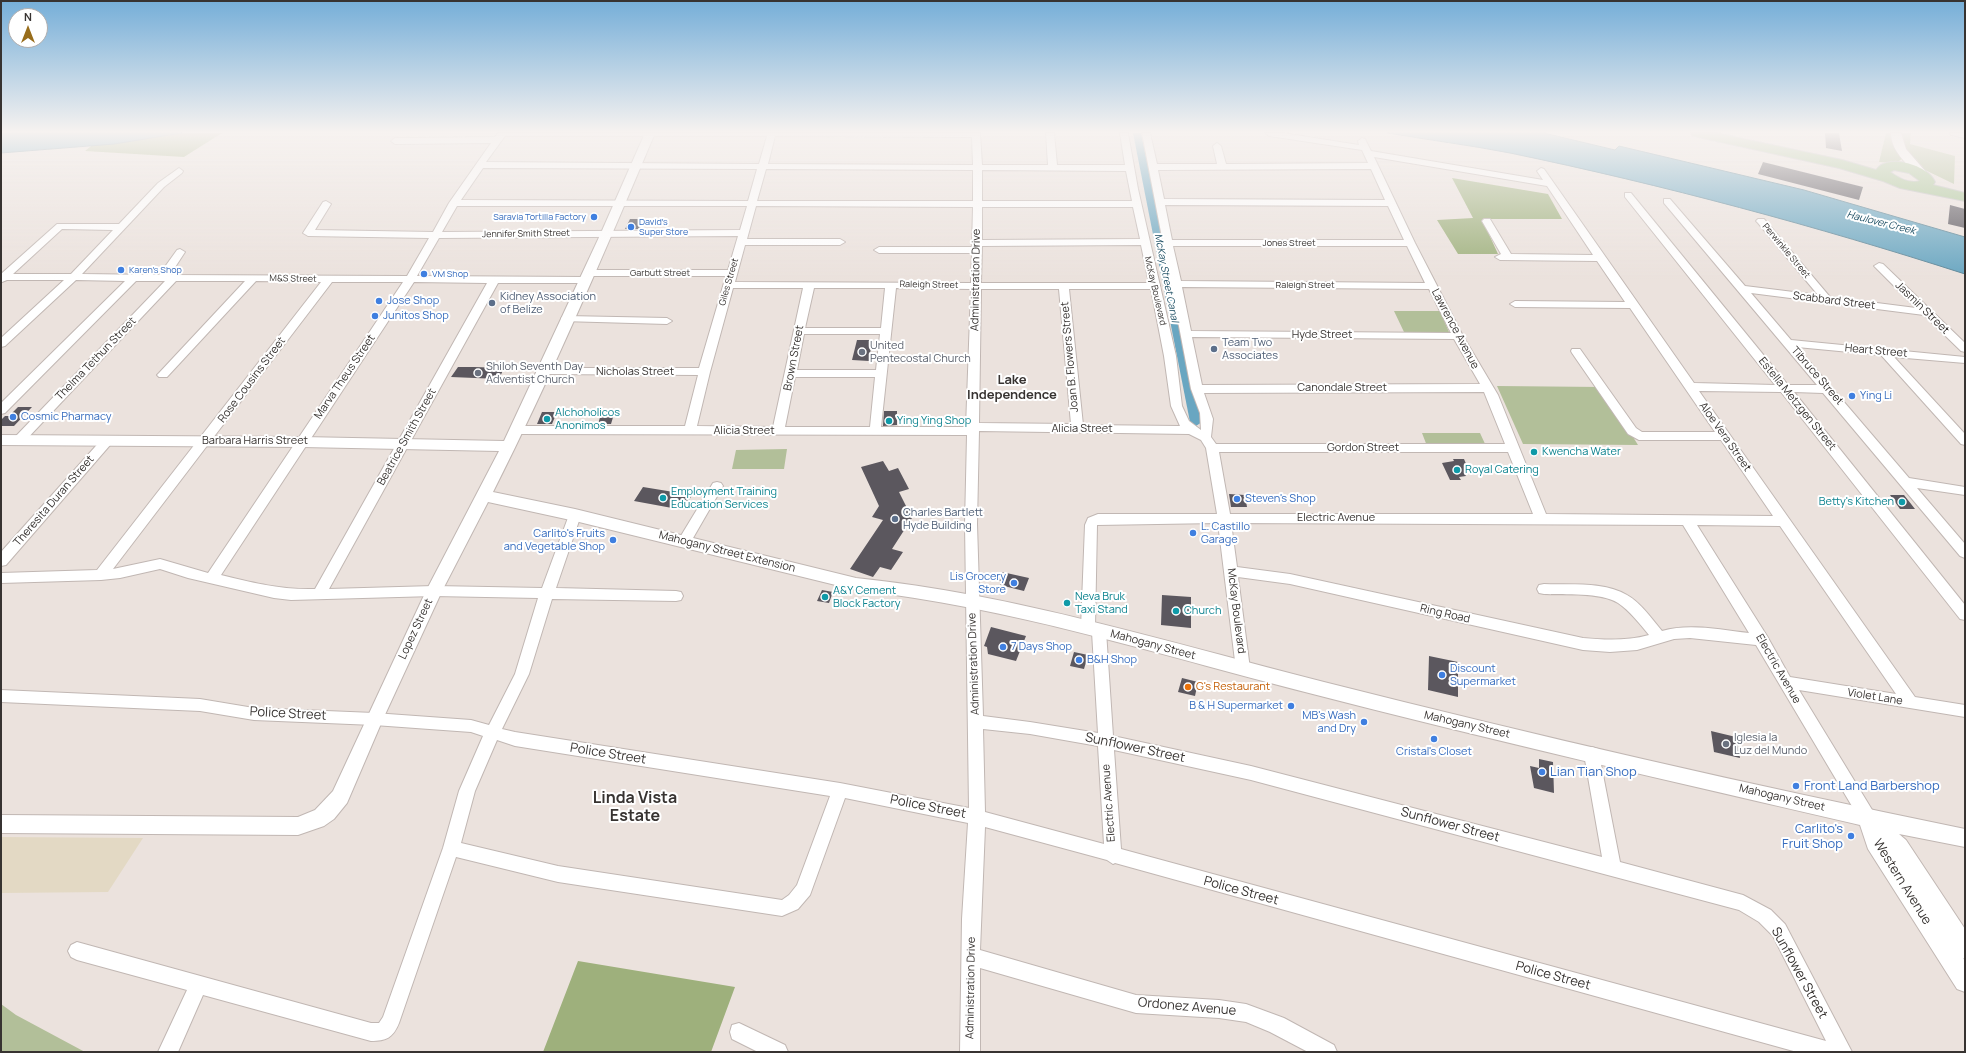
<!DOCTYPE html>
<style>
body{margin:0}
#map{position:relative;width:1966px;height:1053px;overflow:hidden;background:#ebe2dd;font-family:Manrope,sans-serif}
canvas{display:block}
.frame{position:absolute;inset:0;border:2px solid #373331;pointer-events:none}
.north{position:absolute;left:8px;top:8px;width:40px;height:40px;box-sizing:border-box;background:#fff;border:1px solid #afadad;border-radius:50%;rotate:0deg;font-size:11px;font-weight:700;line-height:16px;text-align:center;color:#373331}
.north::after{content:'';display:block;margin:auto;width:14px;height:18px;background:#986d1b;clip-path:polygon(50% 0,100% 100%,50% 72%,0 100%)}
</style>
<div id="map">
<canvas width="1966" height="1053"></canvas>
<div class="frame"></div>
<div class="north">N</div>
</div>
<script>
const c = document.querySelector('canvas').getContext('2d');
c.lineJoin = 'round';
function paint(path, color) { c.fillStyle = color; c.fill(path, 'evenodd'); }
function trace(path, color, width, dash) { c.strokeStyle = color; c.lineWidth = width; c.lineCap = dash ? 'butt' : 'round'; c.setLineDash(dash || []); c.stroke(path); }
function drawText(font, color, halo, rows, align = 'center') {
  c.font = font + ' Manrope,sans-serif'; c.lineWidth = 4; c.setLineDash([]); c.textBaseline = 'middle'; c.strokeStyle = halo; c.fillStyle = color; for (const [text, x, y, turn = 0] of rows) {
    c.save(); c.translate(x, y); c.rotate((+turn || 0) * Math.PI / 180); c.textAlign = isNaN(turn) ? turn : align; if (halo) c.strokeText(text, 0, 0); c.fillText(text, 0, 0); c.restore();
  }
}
const industrial = new Path2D(`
 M 1,837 L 143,838 L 108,892 L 1,893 Z`);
const green = new Path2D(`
 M 1886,133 L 1911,133 L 1910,144 L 1955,156 L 1954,184 L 1925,170 L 1916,159 L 1901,155 L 1902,159 L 1896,163 L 1879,162 Z
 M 1394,311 L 1440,311 L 1449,332 L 1404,332 Z
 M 1497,386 L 1602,387 L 1638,445 L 1523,444 Z
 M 1422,433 L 1480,433 L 1486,446 L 1427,446 Z
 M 787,449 L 784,469 L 732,469 L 736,450 Z
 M 1,1004 L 16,1015 L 85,1052 L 1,1052 Z`);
const forest = new Path2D(`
 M 182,133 L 222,133 L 184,157 L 85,151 L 91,146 Z
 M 1452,178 L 1548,194 L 1562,219 L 1482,219 L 1498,254 L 1458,254 L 1437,220 L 1473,218 Z
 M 578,961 L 735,987 L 711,1052 L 543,1052 Z`);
const water = new Path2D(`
 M 1,133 L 182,133 L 114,144 L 1,153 Z
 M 1388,133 L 1544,133 L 1615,150 L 1619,146 L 1804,190 L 1965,237 L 1965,274 C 1816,226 1664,185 1510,153 C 1469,145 1428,140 1388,133 Z`);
const canal = new Path2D(`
 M 1133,133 L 1141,133 L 1202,422 L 1196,426 L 1190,422 Z`);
const building = new Path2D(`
 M 1825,133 L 1839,133 L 1842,151 L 1826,148 Z
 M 1763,162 L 1863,187 L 1859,200 L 1758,174 Z
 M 1950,205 L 1965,209 L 1965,228 L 1948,224 Z
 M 630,219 L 644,219 L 640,229 L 625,229 Z
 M 857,340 L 872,340 L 869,361 L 852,360 Z
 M 458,367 L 474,367 L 504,368 L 499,379 L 451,377 Z
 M 18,407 L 32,407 L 14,426 L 1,426 L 1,420 L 5,416 L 9,416 Z
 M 884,411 L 897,411 L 897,425 L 883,426 Z
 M 542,412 L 557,412 L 552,424 L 537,424 Z
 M 601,414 L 614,414 L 611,424 L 598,424 Z
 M 1453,459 L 1464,459 L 1470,473 L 1464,473 L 1466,476 L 1459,477 L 1461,480 L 1450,480 L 1442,463 L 1454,461 Z
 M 883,461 L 889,471 L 898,468 L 909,489 L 899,492 L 912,518 L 892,549 L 903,552 L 891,570 L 880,567 L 873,577 L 850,569 L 883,520 L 872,517 L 879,506 L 861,467 Z
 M 643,487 L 692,495 L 683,510 L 634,501 Z
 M 1229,494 L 1245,495 L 1247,507 L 1231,507 Z
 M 1890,495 L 1904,495 L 1915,509 L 1900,509 Z
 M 1002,572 L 1029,578 L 1024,591 L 1000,585 L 1002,581 L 998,581 Z
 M 822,590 L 833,592 L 829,603 L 817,601 Z
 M 1162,595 L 1191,597 L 1191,628 L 1161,625 Z
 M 991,627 L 1026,636 L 1016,661 L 988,654 L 987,647 L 984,646 Z
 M 1074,652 L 1088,655 L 1084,669 L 1070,666 Z
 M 1429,656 L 1458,662 L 1458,697 L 1428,690 Z
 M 1182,678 L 1198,682 L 1195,696 L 1178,692 Z
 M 1711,731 L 1736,737 L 1740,758 L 1714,752 Z
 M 1539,759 L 1553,762 L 1554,793 L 1534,788 L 1530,766 L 1539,768 Z`);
const minor = new Path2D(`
 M 498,133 L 980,133 L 982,165 L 1048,165 L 1046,133 L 1054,133 L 1057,165 L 1125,165 L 1120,133 L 1128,133 L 1138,189 L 1176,356 L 1182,406 L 1189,421 L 1201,430 L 1200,413 L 1191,389 L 1142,133 L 1150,133 L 1157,164 L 1217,164 L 1213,146 L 1217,143 L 1221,146 L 1226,164 L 1368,163 L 1362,150 L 1269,136 L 1265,133 L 1283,133 L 1359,145 L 1358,141 L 1362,138 L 1365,139 L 1371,151 L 1543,180 L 1537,171 L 1541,168 L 1544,169 L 1694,383 L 1775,385 L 1625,197 L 1625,193 L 1631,193 L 1788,385 L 1817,385 L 1664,203 L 1664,199 L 1670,199 L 1745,286 L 1818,295 L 1758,223 L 1756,221 L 1758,219 L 1764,219 L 1830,297 L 1916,308 L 1874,266 L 1879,263 L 1883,264 L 1965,343 L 1965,352 L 1961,351 L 1924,315 L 1751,293 L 1791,340 L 1965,357 L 1965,363 L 1894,357 L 1965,434 L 1965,445 L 1961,444 L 1881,355 L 1797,347 L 1909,478 L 1965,487 L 1965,495 L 1917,488 L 1965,544 L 1965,558 L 1960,556 L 1823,393 L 1794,392 L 1965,605 L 1965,620 L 1960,619 L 1781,392 L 1699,391 L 1915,697 L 1965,705 L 1965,717 L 1799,690 L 1874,813 L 1876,818 L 1874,823 L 1868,825 L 1862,823 L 1756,645 L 1690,638 L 1674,639 L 1637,650 L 1610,652 L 1583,650 L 1290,584 L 1238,577 L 1250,669 L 1248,673 L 1243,675 L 1238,673 L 1236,669 L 1218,523 L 1097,525 L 1095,627 L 1099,625 L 1104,627 L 1106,631 L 1113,736 L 1251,766 L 1602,857 L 1584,754 L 1586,749 L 1592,747 L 1598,749 L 1620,862 L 1743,895 L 1771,910 L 1785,924 L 1852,1052 L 1797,1052 L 1115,863 L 1113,864 L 1107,860 L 985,827 L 980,950 L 1136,995 L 1219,1000 L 1246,1004 L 1284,1018 L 1334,1045 L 1337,1052 L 1308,1052 L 1270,1032 L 1246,1022 L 1219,1018 L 1136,1013 L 980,968 L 980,1052 L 960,1052 L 962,919 L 968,823 L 845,798 L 810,895 L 798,909 L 782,916 L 558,882 L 456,857 L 399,1023 C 393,1038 386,1041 371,1041 L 203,995 L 178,1052 L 158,1052 L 187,990 L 77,960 L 71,957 L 68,951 L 71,945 L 77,942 L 371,1023 L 379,1023 L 383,1017 L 443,848 L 459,791 L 483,736 L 471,732 L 374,725 L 254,720 L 200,711 L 1,702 L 1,690 L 200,699 L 254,708 L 374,713 L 471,720 L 489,725 L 515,674 L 538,598 L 434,596 L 291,600 L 274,598 L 188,578 L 160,569 L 120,578 L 101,580 L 1,583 L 1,573 L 97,570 L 321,282 L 256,281 L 167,377 L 159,377 L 157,375 L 159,373 L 245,281 L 176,281 L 23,443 L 19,444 L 13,440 L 15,437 L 165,281 L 136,281 L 5,413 L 1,414 L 1,403 L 125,281 L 76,280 L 5,346 L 1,347 L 1,338 L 64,280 L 7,280 L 2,282 L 1,274 L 57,224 L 119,224 L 158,183 L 179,168 L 183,171 L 182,173 L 164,187 L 82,274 L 159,275 L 177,250 L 180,249 L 185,252 L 170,275 L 407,276 L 429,238 L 308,236 L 303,233 L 323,202 L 326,201 L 331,204 L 315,230 L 433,232 L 449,203 L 491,143 L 395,144 L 391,141 L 395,138 L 495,137 ZM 505,136 L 767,136 L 759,164 L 486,162 ZM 775,136 L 972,137 L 973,165 L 768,164 ZM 1374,157 L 1547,186 L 1593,255 L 1511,254 L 1490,219 L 1484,219 L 1482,221 L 1501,254 L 1495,257 L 1500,260 L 1597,261 L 1625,302 L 1515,301 L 1510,304 L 1515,307 L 1630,308 L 1715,432 L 1642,432 L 1636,428 L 1580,349 L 1572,349 L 1571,351 L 1572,353 L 1628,434 L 1639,440 L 1721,440 L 1773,516 L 1546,514 L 1498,395 L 1463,336 L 1415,243 ZM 483,168 L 757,169 L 748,201 L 461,200 ZM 766,169 L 973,170 L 973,201 L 757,201 ZM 1371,169 L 1385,200 L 1164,199 L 1158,170 ZM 982,170 L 1126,171 L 1132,201 L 982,201 ZM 1165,205 L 1388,206 L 1404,240 L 1172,240 ZM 457,206 L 747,206 L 740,230 L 442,232 ZM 756,206 L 973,207 L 972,247 L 879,247 L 874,250 L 879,253 L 972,253 L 971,283 L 735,282 L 745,245 L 840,245 L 845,242 L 840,239 L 747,239 ZM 982,207 L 1133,207 L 1140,239 L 982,240 ZM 62,229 L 113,230 L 71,274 L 13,274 ZM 738,236 L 728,270 L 589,270 L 584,273 L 589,276 L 726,276 L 699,368 L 542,368 L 536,371 L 542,374 L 698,375 L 685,426 L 516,426 L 510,430 L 516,434 L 967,435 L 965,524 L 969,808 L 840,783 L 515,732 L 502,729 L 529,674 L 552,599 L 676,601 L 681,600 L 683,596 L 681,592 L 676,591 L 556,588 L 581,515 L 580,512 L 570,512 L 569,515 L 542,588 L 434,586 L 329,589 L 498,283 L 585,283 L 590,280 L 585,277 L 417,276 L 439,238 ZM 1141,245 L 1149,283 L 981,283 L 982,246 ZM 1173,246 L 1407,246 L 1425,283 L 1181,281 ZM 332,282 L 403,282 L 208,573 L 160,559 L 113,569 ZM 414,282 L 487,283 L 315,589 C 282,590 253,583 221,575 ZM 1182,287 L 1429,289 L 1451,333 L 1191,331 ZM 733,288 L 803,288 L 773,427 L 697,426 L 710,372 ZM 814,288 L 885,288 L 881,328 L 805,328 ZM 896,288 L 971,289 L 966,427 L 881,427 ZM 981,289 L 1059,289 L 1071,424 L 979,423 ZM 1069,289 L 1151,289 L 1164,356 L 1171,406 L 1180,426 L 1083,425 ZM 804,334 L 880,334 L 876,370 L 797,370 ZM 1192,337 L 1454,339 L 1480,384 L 1202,385 ZM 795,377 L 875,377 L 870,427 L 785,427 ZM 1484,392 L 1505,444 L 1216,444 L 1211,437 L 1213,419 L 1204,393 ZM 979,431 L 1189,434 L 1201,440 L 1206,448 L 1217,514 L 1098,514 L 1088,518 L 1085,525 L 1081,628 L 1083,632 L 1088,634 L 1092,632 L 1098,733 L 1030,722 L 983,716 L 977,524 ZM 1219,452 L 1508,452 L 1533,514 L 1230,514 ZM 1231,523 L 1683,525 L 1749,633 C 1720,630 1690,623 1662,631 C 1652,619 1641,603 1627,595 C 1604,581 1570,585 1544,584 L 1539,585 L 1537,589 L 1539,593 L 1544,594 C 1564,595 1601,592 1618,603 C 1630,611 1640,624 1649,635 C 1627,641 1605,640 1583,638 L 1290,574 L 1237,567 ZM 1697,525 L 1780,526 L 1896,694 L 1790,677 L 1767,636 ZM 983,729 L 1030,734 L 1098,746 L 1104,844 L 985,812 ZM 497,740 L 515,746 L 830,796 L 797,885 L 789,895 L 782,900 L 558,866 L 461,843 L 475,791 ZM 1114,750 L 1251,780 L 1739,910 L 1759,922 L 1773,936 L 1826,1041 L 1121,849 Z
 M 566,316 L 667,318 L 672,321 L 667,324 L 562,321 L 561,319 L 562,317 Z
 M 107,437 L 111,438 L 113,441 L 111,444 L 6,565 L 1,566 L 1,552 L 103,438 Z
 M 717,482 L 721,483 L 723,486 L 689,545 L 684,547 L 679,545 L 677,542 L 679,539 L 713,483 Z
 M 739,1023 L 785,1045 L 788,1052 L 758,1052 L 732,1039 L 730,1032 L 732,1025 Z`);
const tertiary = new Path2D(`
 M 645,133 L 655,133 C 604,254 552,375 493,492 L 575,509 L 856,578 C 1015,594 1170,643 1324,682 C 1537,736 1750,785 1965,829 L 1965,847 L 1899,834 L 1906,840 L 1965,929 L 1965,959 L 1963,958 L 1965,961 L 1965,992 L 1957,989 L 1868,849 L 1860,825 C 1675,782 1490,740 1305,692 C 1157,654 1009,607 856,590 L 575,521 L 488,502 L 442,591 L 383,719 L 347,803 L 334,819 L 324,826 L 298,835 L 1,833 L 1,815 L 298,817 L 315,810 L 333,791 L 426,591 L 499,451 L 302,447 L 1,445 L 1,435 L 302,437 L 504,441 L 601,233 Z
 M 1891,133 L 1901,133 L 1906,149 L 1926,172 L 1928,174 L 1926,176 L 1918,176 C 1907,164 1891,151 1891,133 Z
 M 1950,133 L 1965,133 L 1965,138 L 1951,135 Z`);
const primary = new Path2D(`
 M 1691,133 L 1716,133 L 1842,160 L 1876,170 C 1888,153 1928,165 1935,182 L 1933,185 L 1965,193 L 1965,201 L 1900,188 L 1883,181 L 1839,168 L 1698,137 L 1693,136 ZM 1894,170 L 1909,173 L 1920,181 C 1910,184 1898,178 1890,172 Z`);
const markers = [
 [594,217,4,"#3f7fe0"],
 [631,227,4,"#3f7fe0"],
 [121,270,4,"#3f7fe0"],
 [424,274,4,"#3f7fe0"],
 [379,301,4,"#3f7fe0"],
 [492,303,4,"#5c6f8a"],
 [375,316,4,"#3f7fe0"],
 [1214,349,4,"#5c6f8a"],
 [862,352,4,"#6b7280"],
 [478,373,4,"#6b7280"],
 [1852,396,4,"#3f7fe0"],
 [13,417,4,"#3f7fe0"],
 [547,419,4,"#0f9aa8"],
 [889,421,4,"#0f9aa8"],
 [1534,452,4,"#0f9aa8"],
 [1457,470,4,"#0f9aa8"],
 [663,498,4,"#0f9aa8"],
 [1237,499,4,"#3f7fe0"],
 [1902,502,4,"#0f9aa8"],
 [895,519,4,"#5c6f8a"],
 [1193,533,4,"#3f7fe0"],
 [613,540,4,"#3f7fe0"],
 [1014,583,4,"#3f7fe0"],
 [825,597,4,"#0f9aa8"],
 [1067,603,4,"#0f9aa8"],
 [1176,611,4,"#0f9aa8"],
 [1003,647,4,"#3f7fe0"],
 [1079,660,4,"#3f7fe0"],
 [1442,675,4,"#3f7fe0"],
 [1188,687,4,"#e8710a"],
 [1291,706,4,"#3f7fe0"],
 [1364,722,4,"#3f7fe0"],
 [1434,739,4,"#3f7fe0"],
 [1726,744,4,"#6b7280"],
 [1542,772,4,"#3f7fe0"],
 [1796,786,4,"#3f7fe0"],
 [1851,836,4,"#3f7fe0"]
];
const farShopnames = [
 ["Saravia Tortilla Factory",586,217,"right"],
 ["David's",639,222],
 ["Super Store",639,232],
 ["Karen's Shop",129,270],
 ["VM Shop",432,274]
];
const farStreetnames = [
 ["Jennifer Smith Street",526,234,-1],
 ["Jones Street",1289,243],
 ["Perwinkle Street",1786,251,50],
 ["Garbutt Street",660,273],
 ["M&S Street",293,279,1],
 ["Giles Street",729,282,-74],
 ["Raleigh Street",929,285,1],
 ["Raleigh Street",1305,285],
 ["McKay Boulevard",1155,291,77]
];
const farWaternames = [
 ["Haulover Creek",1881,223,14],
 ["McKay Street Canal",1166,278,79]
];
const streetNames = [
 ["Administration Drive",976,280,-89],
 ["Scabbard Street",1834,301,7],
 ["Jasmin Street",1922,308,44],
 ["Lawrence Avenue",1455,329,62],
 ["Hyde Street",1322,335],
 ["Heart Street",1876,351,5],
 ["Joan B. Flowers Street",1070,357,-95],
 ["Brown Street",794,358,-79],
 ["Thelma Tethun Street",96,359,-46],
 ["Nicholas Street",635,372],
 ["Tibruce Street",1817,376,49],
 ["Marva Theus Street",345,377,-56],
 ["Rose Cousins Street",252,380,-53],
 ["Canondale Street",1342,388],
 ["Estella Metzgen Street",1797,404,51],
 ["Alicia Street",1082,429],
 ["Alicia Street",744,431],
 ["Beatrice Smith Street",407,437,-61],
 ["Aloe Vera Street",1725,437,55],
 ["Barbara Harris Street",255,441],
 ["Gordon Street",1363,448],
 ["Theresita Duran Street",54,501,-49],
 ["Electric Avenue",1336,518],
 ["Mahogany Street Extension",727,552,14],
 ["McKay Boulevard",1236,611,83],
 ["Ring Road",1445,614,13],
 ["Lopez Street",416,629,-65],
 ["Mahogany Street",1153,645,15],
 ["Administration Drive",974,664,-92],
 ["Electric Avenue",1778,669,60],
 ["Violet Lane",1875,697,9],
 ["Mahogany Street",1467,725,13],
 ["Mahogany Street",1782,798,13],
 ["Electric Avenue",1109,803,-94],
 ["Administration Drive",971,988,-89]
];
const serviceNames = [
 ["Kidney Association",500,297],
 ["of Belize",500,310],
 ["Team Two",1222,343],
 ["Associates",1222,356],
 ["Charles Bartlett",903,513],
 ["Hyde Building",903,526]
];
const shopNames = [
 ["Jose Shop",387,301],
 ["Junitos Shop",383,316],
 ["Ying Li",1860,396],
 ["Cosmic Pharmacy",21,417],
 ["Steven's Shop",1245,499],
 ["L. Castillo",1201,527],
 ["Garage",1201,540],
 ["Carlito's Fruits",605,534,"right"],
 ["and Vegetable Shop",605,547,"right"],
 ["Lis Grocery",1006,577,"right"],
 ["Store",1006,590,"right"],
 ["7 Days Shop",1011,647],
 ["B&H Shop",1087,660],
 ["Discount",1450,669],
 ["Supermarket",1450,682],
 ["B & H Supermarket",1283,706,"right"],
 ["MB's Wash",1356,716,"right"],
 ["and Dry",1356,729,"right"],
 ["Cristal's Closet",1434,752,"center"]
];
const worshipNames = [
 ["United",870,346],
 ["Pentecostal Church",870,359],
 ["Shiloh Seventh Day",486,367],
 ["Adventist Church",486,380],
 ["Iglesia la",1734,738],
 ["Luz del Mundo",1734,751]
];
const cultureNames = [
 ["Alchoholicos",555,413],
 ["Anonimos",555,426],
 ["Ying Ying Shop",897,421],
 ["Kwencha Water",1542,452],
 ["Royal Catering",1465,470],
 ["Employment Training",671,492],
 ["Education Services",671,505],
 ["Betty's Kitchen",1894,502,"right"],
 ["A&Y Cement",833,591],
 ["Block Factory",833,604],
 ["Neva Bruk",1075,597],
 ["Taxi Stand",1075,610],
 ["Church",1184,611]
];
const foodNames = [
 ["G's Restaurant",1196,687]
];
const quarterNames = [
 ["Lake",1012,380],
 ["Independence",1012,395]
];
const nearStreetnames = [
 ["Police Street",288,714,3],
 ["Sunflower Street",1135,748,12],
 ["Police Street",608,754,9],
 ["Police Street",928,807,11],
 ["Sunflower Street",1450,825,15],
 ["Western Avenue",1902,882,58],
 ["Police Street",1241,891,15],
 ["Sunflower Street",1799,973,61],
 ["Police Street",1553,976,15],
 ["Ordonez Avenue",1187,1007,5]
];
const nearShopnames = [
 ["Lian Tian Shop",1550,772],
 ["Front Land Barbershop",1804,786],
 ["Carlito's",1843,829,"right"],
 ["Fruit Shop",1843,844,"right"]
];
const nearQuarternames = [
 ["Linda Vista",635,799],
 ["Estate",635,817]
];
paint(industrial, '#e3d9c4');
paint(green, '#b2bf99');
paint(forest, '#9eb07c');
paint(water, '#69a6c1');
trace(water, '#5a8496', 1);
paint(canal, '#69a6c1');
paint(building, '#5b575e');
trace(minor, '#c1b7b3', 2);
trace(tertiary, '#c1b7b3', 2);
trace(primary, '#c3c2c1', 2);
paint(minor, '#fff');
paint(tertiary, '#fff');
paint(primary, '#a8c494');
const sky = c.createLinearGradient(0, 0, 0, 280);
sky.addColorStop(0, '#75aed8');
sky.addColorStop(0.47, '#f6f2f0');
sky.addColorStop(1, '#f6f2f000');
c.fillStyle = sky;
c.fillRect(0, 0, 1966, 280);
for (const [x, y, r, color] of markers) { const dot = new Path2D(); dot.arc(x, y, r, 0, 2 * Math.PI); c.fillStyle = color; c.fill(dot); trace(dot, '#fff', 1.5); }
drawText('9px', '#366cbe', '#fff', farShopnames, 'left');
drawText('9px', '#373331', '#fff', farStreetnames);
drawText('italic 10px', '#1d4e63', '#fff', farWaternames);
drawText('11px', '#373331', '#fff', streetNames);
drawText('11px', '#4e5e75', '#fff', serviceNames, 'left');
drawText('11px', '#366cbe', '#fff', shopNames, 'left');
drawText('11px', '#5b616d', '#fff', worshipNames, 'left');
drawText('11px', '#0d838f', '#fff', cultureNames, 'left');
drawText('11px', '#c56008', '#fff', foodNames, 'left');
drawText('bold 13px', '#373331', '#fff', quarterNames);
drawText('13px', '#373331', '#fff', nearStreetnames);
drawText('13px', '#366cbe', '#fff', nearShopnames, 'left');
drawText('bold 16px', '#373331', '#fff', nearQuarternames);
</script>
